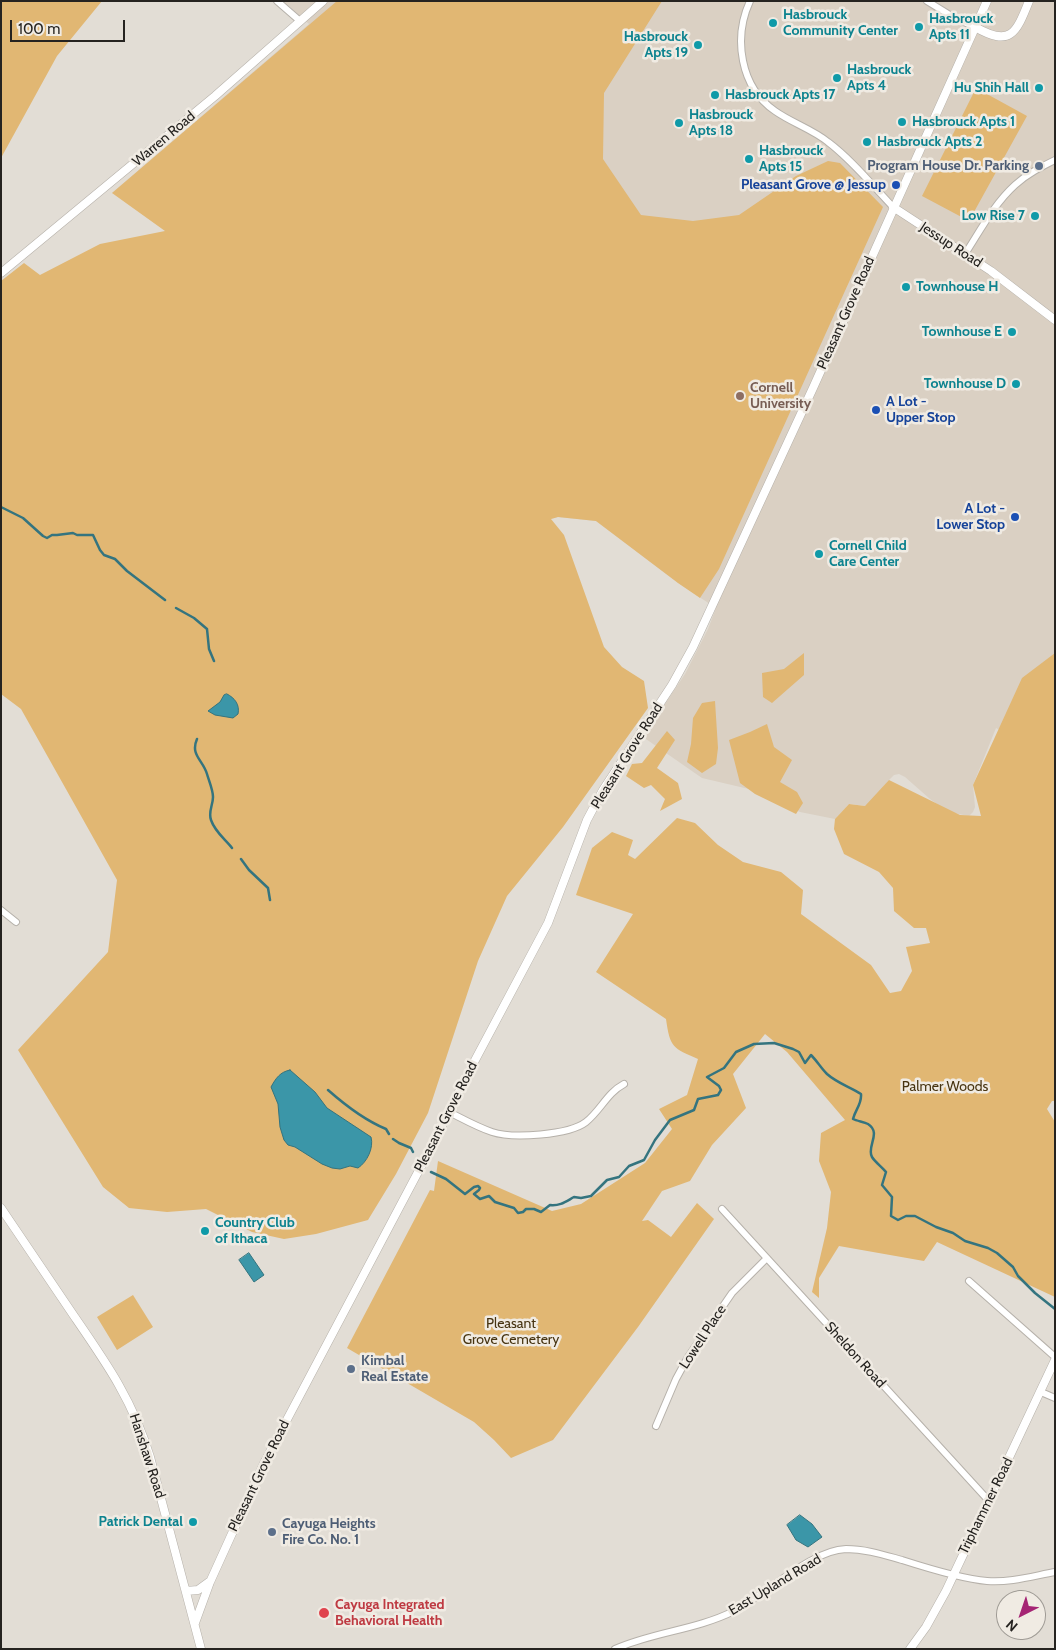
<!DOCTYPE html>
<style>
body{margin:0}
#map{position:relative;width:1056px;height:1650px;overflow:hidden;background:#e2ddd5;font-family:Cabin,sans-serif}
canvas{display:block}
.frame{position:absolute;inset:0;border:2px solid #252320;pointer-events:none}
.north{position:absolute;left:996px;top:1590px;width:50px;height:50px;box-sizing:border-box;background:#f0ebe3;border:1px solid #9f9b95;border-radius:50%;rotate:221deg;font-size:14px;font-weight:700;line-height:20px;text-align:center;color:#252320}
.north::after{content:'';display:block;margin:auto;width:18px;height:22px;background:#a52574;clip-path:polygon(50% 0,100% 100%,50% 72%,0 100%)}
.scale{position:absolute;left:10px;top:20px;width:115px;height:22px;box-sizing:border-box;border:2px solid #252320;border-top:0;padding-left:6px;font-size:15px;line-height:18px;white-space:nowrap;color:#252320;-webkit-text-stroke:4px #f0ebe3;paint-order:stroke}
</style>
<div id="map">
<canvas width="1056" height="1650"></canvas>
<div class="frame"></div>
<div class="north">N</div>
<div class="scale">100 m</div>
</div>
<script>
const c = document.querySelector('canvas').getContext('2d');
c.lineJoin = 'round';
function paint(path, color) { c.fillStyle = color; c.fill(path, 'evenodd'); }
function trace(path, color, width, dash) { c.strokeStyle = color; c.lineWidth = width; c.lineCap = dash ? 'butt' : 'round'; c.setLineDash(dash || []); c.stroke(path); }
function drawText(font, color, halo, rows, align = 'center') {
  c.font = font + ' Cabin,sans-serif'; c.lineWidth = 5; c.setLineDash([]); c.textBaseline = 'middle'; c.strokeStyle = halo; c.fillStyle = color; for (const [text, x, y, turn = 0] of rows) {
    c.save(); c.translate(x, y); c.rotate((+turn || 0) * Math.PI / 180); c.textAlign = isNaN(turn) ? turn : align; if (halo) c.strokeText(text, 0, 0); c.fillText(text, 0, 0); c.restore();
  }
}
const built = new Path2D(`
 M 283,1 L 1055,1 L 1055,761 L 996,728 L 973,785 L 975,807 L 973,812 L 969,816 L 948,812 L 930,799 L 905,777 L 899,774 L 894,775 L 889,780 L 874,800 L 865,806 L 849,804 L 835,819 L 800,812 L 753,790 L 702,778 L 643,737 L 685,674 L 708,629 L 716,608 L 678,583 L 596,521 L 558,517 L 551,519 L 303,275 L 112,193 L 309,24 Z`);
const green = new Path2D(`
 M 1,1 L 102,1 L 57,56 L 1,158 Z
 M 337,1 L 662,1 L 604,93 L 603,159 L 641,215 L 693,221 L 739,215 L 796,176 L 828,161 L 840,163 L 883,207 L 719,569 L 700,598 L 678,583 L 596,521 L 558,517 L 551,519 L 564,535 L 604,647 L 622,667 L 644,681 L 648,708 L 563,827 L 507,896 L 478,961 L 428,1113 L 396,1174 L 368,1220 L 316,1234 L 284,1239 L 252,1232 L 206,1209 L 167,1212 L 129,1208 L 103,1187 L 18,1050 L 108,952 L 117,880 L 21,709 L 1,694 L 1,281 L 24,263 L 40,275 L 100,244 L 165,231 L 112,193 Z
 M 976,88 L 1027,116 L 969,221 L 922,196 Z
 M 804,653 L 804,675 L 772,703 L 763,697 L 762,673 L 784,669 Z
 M 1055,653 L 1055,1101 L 1052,1101 L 1047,1109 L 1055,1122 L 1055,1297 L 937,1242 L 924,1261 L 839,1246 L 819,1278 L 819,1298 L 812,1292 L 827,1228 L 831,1192 L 819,1161 L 821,1133 L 845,1120 L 787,1052 L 765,1034 L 733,1074 L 746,1108 L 712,1145 L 690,1181 L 662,1191 L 642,1221 L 648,1220 L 671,1237 L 697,1203 L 714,1219 L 638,1327 L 553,1440 L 511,1458 L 494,1440 L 474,1422 L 347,1348 L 430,1190 L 434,1191 L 438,1161 L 552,1211 L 581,1204 L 645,1163 L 672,1129 L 659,1109 L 687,1095 L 698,1059 C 673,1048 670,1048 666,1019 L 596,972 L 633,914 L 576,895 L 592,848 L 612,832 L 633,840 L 628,855 L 635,859 L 677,818 L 695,823 L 718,845 L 743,862 L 781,872 L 803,890 L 801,914 L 871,965 L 890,993 L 901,991 L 912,971 L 906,947 L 930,943 L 926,928 L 914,928 L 894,911 L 893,888 L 879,872 L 844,854 L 834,829 L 835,819 L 849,804 L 865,806 L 889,780 L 960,815 L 981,816 L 973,785 L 1022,678 Z
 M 715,701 L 718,748 L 716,764 L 702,773 L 687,762 L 691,744 L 693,718 L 702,703 Z
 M 767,724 L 774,747 L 792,760 L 780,782 L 797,792 L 803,803 L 796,814 L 755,794 L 740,783 L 729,740 L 750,732 Z
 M 667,731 L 675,740 L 657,768 L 678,783 L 682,799 L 660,811 L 665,799 L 651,785 L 644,788 L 626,776 L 632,764 L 642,763 Z
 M 133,1295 L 153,1327 L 117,1350 L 97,1317 Z`);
const water = new Path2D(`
 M 227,694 C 235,698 240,705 238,714 L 233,718 L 215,715 L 208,711 L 220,702 L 224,695 Z
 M 290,1070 L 315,1092 L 327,1108 L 371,1137 C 374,1148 367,1162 358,1168 L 350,1166 L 340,1169 L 332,1168 L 322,1164 L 295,1147 L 288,1145 L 284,1140 L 280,1127 L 278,1104 L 271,1087 C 276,1078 280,1072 290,1070 Z
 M 249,1253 L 264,1275 L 254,1282 L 239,1260 Z
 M 800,1515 L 812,1524 L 822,1537 L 808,1547 L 796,1540 L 787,1525 Z`);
const stream = new Path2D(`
 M 1,507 L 23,518 L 43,536 L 47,538 L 52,535 L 57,535 L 73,533 L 77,535 L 93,535 L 100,550 L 104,555 L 115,559 L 127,571 L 165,600
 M 176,608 L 194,618 L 207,629 L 209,649 L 214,661
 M 197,739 C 190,755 203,760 207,774 C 209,781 213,790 213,797 C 213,805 208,812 211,820 C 215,832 225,839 232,848
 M 241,859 L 249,870 L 268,888 L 270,900
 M 328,1090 C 345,1105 364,1120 386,1129 L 389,1134
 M 393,1139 L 399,1143 L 411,1148 L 413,1152
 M 431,1172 L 446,1179 L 465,1194 L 474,1187 L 478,1186 L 480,1188 L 479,1190 L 474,1194 L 480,1199 L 489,1196 L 495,1202 L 514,1208 L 518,1213 L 523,1212 L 526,1209 L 534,1209 L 541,1212 L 550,1205 C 560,1206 565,1202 574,1197 L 581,1198 L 591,1196 L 607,1180 L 619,1177 L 629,1166 L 644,1160 L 655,1140 L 670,1120 L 694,1110 L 698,1099 L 718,1095 L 721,1090 L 719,1086 L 707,1077 L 724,1068 L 736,1052 L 754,1044 L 774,1043 L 793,1049 L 799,1052 L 805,1063 L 811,1055 C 817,1061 821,1068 827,1074 C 837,1083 850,1087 861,1094 C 862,1104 855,1110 853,1119 C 857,1121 864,1122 868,1124 C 882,1133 866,1147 872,1157 C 875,1162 882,1167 886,1172 L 882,1185 L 892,1197 L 891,1216 L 898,1220 L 906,1216 L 915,1216 L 936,1227 L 953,1233 L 965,1241 L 988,1248 L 997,1253 L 1013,1267 L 1018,1276 L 1035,1293 L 1055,1309`);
const minor = new Path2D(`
 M 277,1 L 300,21
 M 750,1 C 733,38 740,87 775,111 C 792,123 812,129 828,142 C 852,160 872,185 893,207
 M 927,1 L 953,17 L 975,27
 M 965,254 C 980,231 994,204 1015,185 C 1027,174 1041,167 1055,160
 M 1,910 L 16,922
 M 449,1112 C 463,1119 477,1127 492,1132 C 513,1139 569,1135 586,1122 C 601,1110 607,1093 624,1084
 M 722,1209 L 989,1501
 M 969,1281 L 1055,1357
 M 1041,1392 L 1055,1398
 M 656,1426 L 676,1379 L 688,1357 L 732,1293 L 767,1258
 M 615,1649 C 653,1632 696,1630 734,1611 C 767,1594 811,1550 846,1549 C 866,1549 884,1555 902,1560 C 927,1568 962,1579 987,1581 C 1009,1583 1033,1576 1055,1572`);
const tertiary = new Path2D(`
 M 975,27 C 1010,47 1016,34 1029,1
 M 893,207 L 991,271 L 1055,320
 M 1,273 L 215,96 L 323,1
 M 1,1208 C 25,1244 50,1280 74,1316 C 107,1364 133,1401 150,1457 L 201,1649
 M 186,1591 L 198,1590 L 209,1582
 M 195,1623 L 210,1582 L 264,1463 L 426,1157 L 473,1064 L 548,923 L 587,820 L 603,790 L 672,685 L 693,647 L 813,388 L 987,1
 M 910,1649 L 926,1627 L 946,1591 L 1055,1360`);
const markers = [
 [773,23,5,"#0f9aa8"],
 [919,27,5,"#0f9aa8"],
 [698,45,5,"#0f9aa8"],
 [837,78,5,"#0f9aa8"],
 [1039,88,5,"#0f9aa8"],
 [715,95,5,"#0f9aa8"],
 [902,122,5,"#0f9aa8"],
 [679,123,5,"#0f9aa8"],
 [867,142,5,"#0f9aa8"],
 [749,159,5,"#0f9aa8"],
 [1039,166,5,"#5c6f8a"],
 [896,185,5,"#1a4fb4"],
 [1035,216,5,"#0f9aa8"],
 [906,287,5,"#0f9aa8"],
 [1012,332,5,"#0f9aa8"],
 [1016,384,5,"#0f9aa8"],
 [740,396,5,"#8d6e63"],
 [876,410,5,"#1a4fb4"],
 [1015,517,5,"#1a4fb4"],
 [819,554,5,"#0f9aa8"],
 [205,1231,5,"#0f9aa8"],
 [351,1369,5,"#5c6f8a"],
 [193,1522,5,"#0f9aa8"],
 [272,1532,5,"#5c6f8a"],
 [324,1613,6,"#e0444e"]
];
const cultureNames = [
 ["Hasbrouck",783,15],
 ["Community Center",783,31],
 ["Hasbrouck",929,19],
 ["Apts 11",929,35],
 ["Hasbrouck",688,37,"right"],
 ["Apts 19",688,53,"right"],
 ["Hasbrouck",847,70],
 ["Apts 4",847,86],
 ["Hu Shih Hall",1029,88,"right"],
 ["Hasbrouck Apts 17",725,95],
 ["Hasbrouck",689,115],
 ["Apts 18",689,131],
 ["Hasbrouck Apts 1",912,122],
 ["Hasbrouck Apts 2",877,142],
 ["Hasbrouck",759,151],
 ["Apts 15",759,167],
 ["Low Rise 7",1025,216,"right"],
 ["Townhouse H",916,287],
 ["Townhouse E",1002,332,"right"],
 ["Townhouse D",1006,384,"right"],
 ["Cornell Child",829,546],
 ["Care Center",829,562],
 ["Country Club",215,1223],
 ["of Ithaca",215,1239],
 ["Patrick Dental",183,1522,"right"]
];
const streetNames = [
 ["Warren Road",164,139,-40],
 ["Jessup Road",951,245,33],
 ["Pleasant Grove Road",846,313,-66],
 ["Pleasant Grove Road",627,756,-58],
 ["Pleasant Grove Road",446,1117,-63],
 ["Lowell Place",703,1337,-57],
 ["Sheldon Road",855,1355,48],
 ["Hanshaw Road",147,1456,72],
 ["Pleasant Grove Road",259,1476,-64],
 ["Triphammer Road",986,1506,-64],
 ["East Upland Road",775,1585,-31]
];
const serviceNames = [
 ["Program House Dr. Parking",1029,166,"right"],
 ["Kimbal",361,1361],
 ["Real Estate",361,1377],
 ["Cayuga Heights",282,1524],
 ["Fire Co. No. 1",282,1540]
];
const transitNames = [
 ["Pleasant Grove @ Jessup",886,185],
 ["A Lot -",886,402,"left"],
 ["Upper Stop",886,418,"left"],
 ["A Lot -",1005,509],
 ["Lower Stop",1005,525]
];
const educationNames = [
 ["Cornell",750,388],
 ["University",750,404]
];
const parkNames = [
 ["Palmer Woods",945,1087],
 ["Pleasant",511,1324],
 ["Grove Cemetery",511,1340]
];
const healthNames = [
 ["Cayuga Integrated",335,1605],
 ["Behavioral Health",335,1621]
];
paint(built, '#dad0c3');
paint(green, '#e1b773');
paint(water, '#3b96a8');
trace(water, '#34747f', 1);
trace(stream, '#34747f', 2.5);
trace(minor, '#b6b1aa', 8);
trace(tertiary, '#b6b1aa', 9);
trace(minor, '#fff', 6);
trace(tertiary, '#fff', 8);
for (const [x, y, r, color] of markers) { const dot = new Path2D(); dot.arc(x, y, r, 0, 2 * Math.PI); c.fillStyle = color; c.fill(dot); trace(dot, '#f0ebe3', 2); }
drawText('bold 14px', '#0d838f', '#f0ebe3', cultureNames, 'left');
drawText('14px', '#252320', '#f0ebe3', streetNames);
drawText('bold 14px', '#4e5e75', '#f0ebe3', serviceNames, 'left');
drawText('bold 14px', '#164399', '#f0ebe3', transitNames, 'right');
drawText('bold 14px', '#785e54', '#f0ebe3', educationNames, 'left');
drawText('14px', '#473411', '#f0ebe3', parkNames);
drawText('bold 14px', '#be3a42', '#f0ebe3', healthNames, 'left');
</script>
